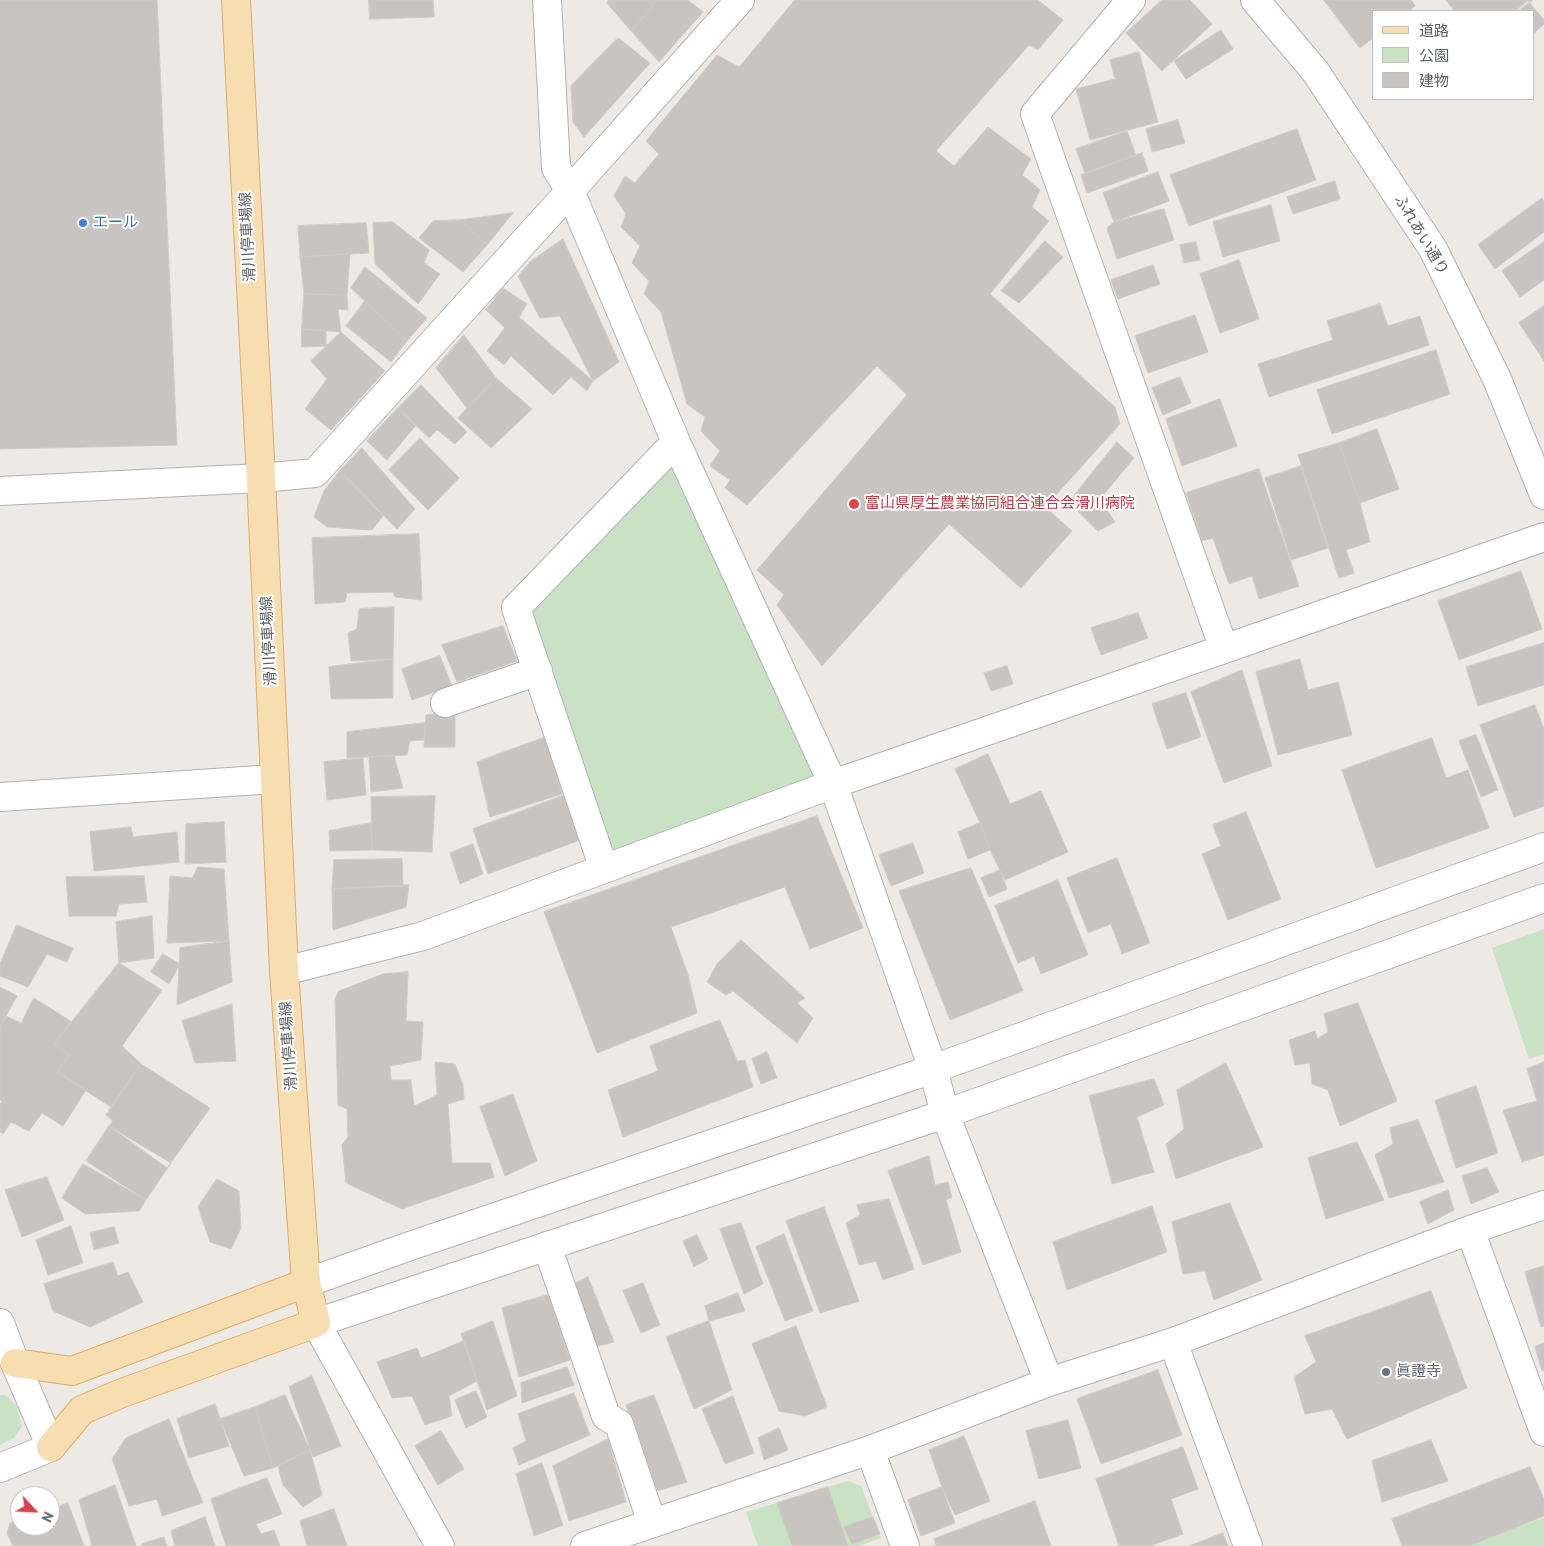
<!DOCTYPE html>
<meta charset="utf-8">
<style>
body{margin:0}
#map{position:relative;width:1544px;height:1546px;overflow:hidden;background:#ede9e4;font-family:"PT Sans","Noto Sans JP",sans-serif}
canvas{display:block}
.legend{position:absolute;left:1372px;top:10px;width:162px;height:90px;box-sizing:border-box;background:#fff;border:1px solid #bebfc1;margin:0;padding:6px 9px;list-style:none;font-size:15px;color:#5c6063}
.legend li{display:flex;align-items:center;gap:10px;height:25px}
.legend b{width:25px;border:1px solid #bebfc1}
.north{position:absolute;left:10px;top:1486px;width:50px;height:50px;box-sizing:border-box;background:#fff;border:1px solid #bebfc1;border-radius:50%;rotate:115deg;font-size:14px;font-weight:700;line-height:20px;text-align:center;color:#5c6063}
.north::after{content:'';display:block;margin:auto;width:18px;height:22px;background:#d6404f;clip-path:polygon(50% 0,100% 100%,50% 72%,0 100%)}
</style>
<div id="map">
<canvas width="1544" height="1546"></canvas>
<ul class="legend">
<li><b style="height:6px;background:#f6deb0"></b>道路</li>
<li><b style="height:14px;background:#c9e2c3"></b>公園</li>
<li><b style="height:14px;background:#c8c4c1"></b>建物</li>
</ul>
<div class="north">N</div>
</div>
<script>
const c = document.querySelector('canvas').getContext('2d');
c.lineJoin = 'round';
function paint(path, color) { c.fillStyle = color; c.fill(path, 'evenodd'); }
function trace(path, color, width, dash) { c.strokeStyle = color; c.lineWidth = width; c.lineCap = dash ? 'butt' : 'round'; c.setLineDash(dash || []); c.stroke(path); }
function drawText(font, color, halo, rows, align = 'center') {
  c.font = font + ' "PT Sans","Noto Sans JP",sans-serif'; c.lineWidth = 4; c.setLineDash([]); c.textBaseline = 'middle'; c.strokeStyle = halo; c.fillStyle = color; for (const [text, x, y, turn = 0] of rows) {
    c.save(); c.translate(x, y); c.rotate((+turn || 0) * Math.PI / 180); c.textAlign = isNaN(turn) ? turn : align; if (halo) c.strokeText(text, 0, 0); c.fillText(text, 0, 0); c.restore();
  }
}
const green = new Path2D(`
 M 676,442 L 833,784 L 611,867 L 520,614 Z
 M 1544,929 L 1544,1054 L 1529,1059 L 1492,948 Z
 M 0,1395 L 6,1395 L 16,1405 L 22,1426 L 14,1438 L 0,1445 Z
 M 848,1481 L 861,1486 L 881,1538 L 859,1546 L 758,1546 L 746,1512 Z
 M 1544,1518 L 1544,1546 L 1459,1546 Z`);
const building = new Path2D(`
 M 0,0 L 157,0 L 177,445 L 0,449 Z
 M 369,0 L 433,0 L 434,17 L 370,19 Z
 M 609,0 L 647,0 L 653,6 L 631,31 L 607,3 Z
 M 647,0 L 688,0 L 703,12 L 659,62 L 631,31 L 653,6 Z
 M 795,0 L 1038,0 L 1063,20 L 1038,50 L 1029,45 L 936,151 L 954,166 L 988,127 L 1031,159 L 1022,175 L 1040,190 L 1032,207 L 1049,221 L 990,294 L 1115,407 L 1120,424 L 1045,507 L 1072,531 L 1021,588 L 949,524 L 822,666 L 777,605 L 784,595 L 757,570 L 907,395 L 877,366 L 747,505 L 725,488 L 730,480 L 710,466 L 720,451 L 701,431 L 705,417 L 687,404 L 661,312 L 644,294 L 649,281 L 632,263 L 640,246 L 621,227 L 626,214 L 614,196 L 625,176 L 635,183 L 659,154 L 646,141 L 717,55 L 739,67 Z
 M 1162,0 L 1190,0 L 1212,24 L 1162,71 L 1126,33 Z
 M 1324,0 L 1411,0 L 1415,6 L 1409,11 L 1373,11 L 1373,38 L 1360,48 Z
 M 1446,0 L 1533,0 L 1518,11 L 1455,11 Z
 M 1528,1 L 1544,20 L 1544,24 L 1533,34 L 1533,11 L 1515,11 Z
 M 1221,30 L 1233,49 L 1186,79 L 1174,61 Z
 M 618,38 L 650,63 L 584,137 L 573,122 L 571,86 Z
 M 1139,52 L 1158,122 L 1090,140 L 1076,89 L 1115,79 L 1110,60 Z
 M 1178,120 L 1185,143 L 1152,152 L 1146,129 Z
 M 1297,129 L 1316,180 L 1189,226 L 1170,175 Z
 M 1127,131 L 1136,155 L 1085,173 L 1076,149 Z
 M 1142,153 L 1148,171 L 1087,193 L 1081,175 Z
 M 1158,172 L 1169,201 L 1114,222 L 1103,193 Z
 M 1335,181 L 1340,199 L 1293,214 L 1287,197 Z
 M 1542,198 L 1544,201 L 1544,232 L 1495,269 L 1478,245 Z
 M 1271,205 L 1280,241 L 1223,257 L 1213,222 Z
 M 1164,209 L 1174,240 L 1117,259 L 1107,228 L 1114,222 Z
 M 513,213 L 487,245 L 461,220 Z
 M 461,220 L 487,245 L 463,272 L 419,238 L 433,221 Z
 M 393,222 L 429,250 L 424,263 L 440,274 L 418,304 L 375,264 L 373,223 Z
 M 366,223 L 369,253 L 300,257 L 298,226 Z
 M 563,239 L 619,362 L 593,381 L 560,316 L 540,318 L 518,276 L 531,261 Z
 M 1045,241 L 1063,257 L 1019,303 L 1001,291 Z
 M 1196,242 L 1200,260 L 1184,263 L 1180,245 Z
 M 1544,242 L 1544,280 L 1520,297 L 1502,271 Z
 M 350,254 L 347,295 L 304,294 L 300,257 Z
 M 1239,260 L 1259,319 L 1220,333 L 1200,274 Z
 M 1153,265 L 1160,284 L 1118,299 L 1111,280 Z
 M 365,267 L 427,318 L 407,341 L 351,288 Z
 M 503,288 L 527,304 L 519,317 L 593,381 L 587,391 L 571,377 L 553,395 L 511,356 L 504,365 L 487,351 L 505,328 L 486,310 Z
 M 304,294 L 347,295 L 348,310 L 338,309 L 341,332 L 302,329 Z
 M 365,301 L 407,341 L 391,362 L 346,326 Z
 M 1380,304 L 1388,326 L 1420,316 L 1429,345 L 1269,397 L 1258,364 L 1333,340 L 1327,321 Z
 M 1544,306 L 1544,361 L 1519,323 Z
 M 1195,315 L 1208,352 L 1148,373 L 1135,336 Z
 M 302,329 L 326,331 L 326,346 L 302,347 Z
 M 341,332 L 385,371 L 331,430 L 305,409 L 327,379 L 311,361 Z
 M 464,335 L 496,378 L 467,408 L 436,368 Z
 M 1436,350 L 1450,394 L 1332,434 L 1317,390 Z
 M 1180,377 L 1191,403 L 1163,415 L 1152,388 Z
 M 496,378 L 532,409 L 491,448 L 458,418 Z
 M 421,385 L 467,432 L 455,444 L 437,430 L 429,438 L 398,408 Z
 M 1220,399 L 1237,446 L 1182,466 L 1166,419 Z
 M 398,408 L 416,425 L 387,460 L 367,441 Z
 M 1377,429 L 1399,489 L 1360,503 L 1339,443 Z
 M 420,438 L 459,478 L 428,510 L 389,470 Z
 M 1117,442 L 1134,458 L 1100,499 L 1115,522 L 1098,531 L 1069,502 Z
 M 1339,443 L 1360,503 L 1370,542 L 1346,550 L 1354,573 L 1339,578 L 1298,455 Z
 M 362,448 L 415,509 L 397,529 L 340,471 Z
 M 1301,466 L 1328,548 L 1291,560 L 1265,478 Z
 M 1259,469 L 1299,586 L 1259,599 L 1252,576 L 1229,584 L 1213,538 L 1202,541 L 1186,493 Z
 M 340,471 L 383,516 L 372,530 L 327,527 L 314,517 L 324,491 Z
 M 419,534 L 422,600 L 395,597 L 393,592 L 347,593 L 345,602 L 315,604 L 312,538 Z
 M 1521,571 L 1542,629 L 1459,660 L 1438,601 Z
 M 394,607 L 393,659 L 351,661 L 348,633 L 357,629 L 359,609 Z
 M 1138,613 L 1148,638 L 1101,655 L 1091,628 Z
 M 503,626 L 517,661 L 457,682 L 442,645 Z
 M 1544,643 L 1544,685 L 1478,706 L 1466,667 Z
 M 440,656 L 452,686 L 412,700 L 402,669 Z
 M 393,659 L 393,698 L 331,699 L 329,667 Z
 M 1300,659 L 1308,690 L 1338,682 L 1352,735 L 1278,755 L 1256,672 Z
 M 1007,666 L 1013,684 L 991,691 L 984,673 Z
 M 1242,670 L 1272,766 L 1224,783 L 1191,692 Z
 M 1186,693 L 1201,737 L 1167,749 L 1152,704 Z
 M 1535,705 L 1544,729 L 1544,806 L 1514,817 L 1480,725 Z
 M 455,713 L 455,747 L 424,747 L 426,715 Z
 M 425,723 L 424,740 L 410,741 L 407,755 L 347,758 L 347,732 Z
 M 1476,735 L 1498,790 L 1481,797 L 1459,741 Z
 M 546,737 L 562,794 L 490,817 L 477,762 Z
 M 1432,738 L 1446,778 L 1468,770 L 1489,828 L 1376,868 L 1342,770 Z
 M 988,754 L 1010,804 L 1041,791 L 1068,852 L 1005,880 L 990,850 L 980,823 L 955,769 Z
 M 394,756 L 403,788 L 371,792 L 369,757 Z
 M 363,758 L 366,795 L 327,800 L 324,762 Z
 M 568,794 L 583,839 L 488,874 L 473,829 Z
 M 435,796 L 432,852 L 372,850 L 371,797 Z
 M 1246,812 L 1281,899 L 1228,920 L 1202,854 L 1221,846 L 1213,825 Z
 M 817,816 L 863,928 L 810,949 L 785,887 L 671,927 L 688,975 L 697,1013 L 597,1053 L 544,912 Z
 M 224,822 L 226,862 L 185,864 L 186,824 Z
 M 371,823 L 372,850 L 330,851 L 329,831 Z
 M 980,823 L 990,850 L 968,859 L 958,832 Z
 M 131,827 L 133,837 L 177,832 L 179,862 L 94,871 L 90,832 Z
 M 913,843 L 924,873 L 891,886 L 879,855 Z
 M 473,844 L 483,874 L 460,884 L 450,853 Z
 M 1117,858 L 1150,943 L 1122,954 L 1111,924 L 1088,933 L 1067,878 Z
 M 402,859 L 403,886 L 332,889 L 334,860 Z
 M 198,867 L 224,869 L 229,941 L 167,943 L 170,876 L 192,878 Z
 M 971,868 L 1023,991 L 950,1020 L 899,891 Z
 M 1000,870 L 1007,889 L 989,897 L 981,878 Z
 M 144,876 L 147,902 L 119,904 L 116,916 L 69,916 L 66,877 Z
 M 1058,880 L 1088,955 L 1041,974 L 1034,956 L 1018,963 L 995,906 Z
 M 409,885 L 406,907 L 333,930 L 332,889 Z
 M 152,916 L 154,958 L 119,963 L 116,922 Z
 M 17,925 L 73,948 L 67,962 L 47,954 L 28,987 L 0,976 L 0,964 Z
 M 741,940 L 805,998 L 797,1003 L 813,1018 L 797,1043 L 733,991 L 726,995 L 707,982 L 717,964 Z
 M 229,941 L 232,982 L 177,1005 L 180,948 Z
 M 163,954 L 180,964 L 169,984 L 151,972 Z
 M 119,963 L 162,990 L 122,1046 L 141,1064 L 111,1107 L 57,1072 L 69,1055 L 54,1044 Z
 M 408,972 L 406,1021 L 423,1022 L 421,1060 L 390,1066 L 391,1080 L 411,1080 L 414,1106 L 437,1095 L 435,1062 L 455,1064 L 463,1085 L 464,1099 L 448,1104 L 452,1163 L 490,1163 L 494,1177 L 402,1209 L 346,1183 L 342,1145 L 348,1137 L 347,1109 L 338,1105 L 335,999 L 339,991 L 383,974 Z
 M 0,987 L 17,996 L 1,1025 L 0,1025 Z
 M 34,998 L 72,1022 L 54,1044 L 69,1055 L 57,1072 L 86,1090 L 63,1126 L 42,1113 L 29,1131 L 11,1122 L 3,1134 L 0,1132 L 0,1104 L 2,1101 L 0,1100 L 0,1026 L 6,1016 L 21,1023 Z
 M 1358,1003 L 1397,1101 L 1340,1126 L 1328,1090 L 1312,1084 L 1310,1063 L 1295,1065 L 1289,1040 L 1315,1031 L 1317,1039 L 1328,1032 L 1324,1014 Z
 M 232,1004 L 236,1061 L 195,1063 L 182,1021 Z
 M 720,1020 L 737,1061 L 745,1060 L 753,1087 L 623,1137 L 608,1090 L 658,1071 L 650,1046 Z
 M 767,1052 L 777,1078 L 761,1084 L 752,1059 Z
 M 1544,1062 L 1544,1155 L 1522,1162 L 1503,1110 L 1537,1101 L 1527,1069 Z
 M 1226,1063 L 1263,1147 L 1176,1179 L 1166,1144 L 1184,1129 L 1177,1090 Z
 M 141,1064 L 210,1108 L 167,1168 L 109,1126 L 113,1121 L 106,1115 Z
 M 1154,1079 L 1164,1105 L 1137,1117 L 1154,1172 L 1112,1184 L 1089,1096 Z
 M 1476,1086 L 1498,1153 L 1456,1168 L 1435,1101 Z
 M 513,1094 L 537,1161 L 505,1176 L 480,1107 Z
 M 1418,1120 L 1444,1182 L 1389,1198 L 1375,1155 L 1393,1144 L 1390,1128 Z
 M 109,1126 L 171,1163 L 146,1200 L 86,1161 Z
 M 1357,1142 L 1384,1200 L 1326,1219 L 1308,1158 Z
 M 929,1156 L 935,1185 L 948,1182 L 952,1197 L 946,1200 L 961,1252 L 923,1265 L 888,1171 Z
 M 83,1164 L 146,1200 L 139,1211 L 85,1214 L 62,1198 Z
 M 1487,1168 L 1499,1192 L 1471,1204 L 1462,1176 Z
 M 47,1177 L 64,1220 L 22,1237 L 5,1190 Z
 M 217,1179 L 239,1191 L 241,1228 L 231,1249 L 210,1242 L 198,1207 Z
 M 1448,1190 L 1454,1210 L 1428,1224 L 1420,1202 Z
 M 889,1199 L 914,1269 L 883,1280 L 876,1261 L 859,1265 L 846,1223 L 860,1215 L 857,1205 Z
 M 1230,1203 L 1262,1280 L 1214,1300 L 1205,1271 L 1183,1274 L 1172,1222 Z
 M 1152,1206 L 1167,1252 L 1067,1290 L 1053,1242 Z
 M 824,1207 L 859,1301 L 820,1313 L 786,1221 Z
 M 741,1223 L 763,1284 L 744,1294 L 720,1229 Z
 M 71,1226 L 83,1263 L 48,1275 L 36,1240 Z
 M 114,1227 L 119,1243 L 94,1250 L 90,1233 Z
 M 784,1234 L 813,1311 L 785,1321 L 756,1247 Z
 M 697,1235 L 708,1259 L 694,1267 L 683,1241 Z
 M 113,1262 L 118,1276 L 128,1272 L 143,1302 L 90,1327 L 53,1311 L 44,1284 Z
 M 1544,1266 L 1544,1326 L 1541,1327 L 1525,1272 Z
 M 588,1277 L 614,1342 L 595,1347 L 574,1284 Z
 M 643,1283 L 660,1325 L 641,1333 L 623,1291 Z
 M 1431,1291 L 1467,1388 L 1347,1439 L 1332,1409 L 1305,1414 L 1294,1377 L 1316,1362 L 1305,1336 Z
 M 738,1293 L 745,1311 L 709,1321 L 705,1306 Z
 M 548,1295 L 570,1360 L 519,1377 L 502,1308 Z
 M 493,1321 L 517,1396 L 487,1410 L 461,1334 Z
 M 709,1321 L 732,1390 L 694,1409 L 666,1337 Z
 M 796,1326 L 827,1407 L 805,1416 L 779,1411 L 752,1344 Z
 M 464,1341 L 477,1381 L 449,1396 L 452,1416 L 425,1425 L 412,1396 L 392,1398 L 377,1362 L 417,1348 L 421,1358 Z
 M 1544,1343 L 1544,1370 L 1542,1371 L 1535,1347 Z
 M 567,1367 L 574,1385 L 522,1403 L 521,1383 Z
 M 1158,1370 L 1182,1435 L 1101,1464 L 1077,1399 Z
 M 312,1376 L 341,1446 L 313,1457 L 289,1387 Z
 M 476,1391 L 487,1417 L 466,1428 L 455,1400 Z
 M 574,1393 L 590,1435 L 519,1465 L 513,1448 L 526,1441 L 518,1414 Z
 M 285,1395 L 310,1450 L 273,1468 L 255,1407 Z
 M 654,1395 L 687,1482 L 657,1491 L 626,1405 Z
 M 733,1396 L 754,1453 L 725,1464 L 702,1409 Z
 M 215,1404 L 229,1446 L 189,1458 L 177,1419 Z
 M 255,1407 L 273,1468 L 244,1476 L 220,1419 Z
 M 169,1419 L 203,1503 L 162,1516 L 157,1499 L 129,1506 L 112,1459 L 126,1438 Z
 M 1068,1420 L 1081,1468 L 1039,1479 L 1026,1431 Z
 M 779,1428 L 788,1450 L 764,1460 L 758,1438 Z
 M 441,1431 L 464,1469 L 438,1485 L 415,1446 Z
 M 964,1436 L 990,1501 L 955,1515 L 942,1487 L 929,1450 Z
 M 608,1439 L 626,1502 L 569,1521 L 553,1466 Z
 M 1431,1440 L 1448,1481 L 1382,1502 L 1372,1461 Z
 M 1183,1447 L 1198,1489 L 1171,1499 L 1183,1534 L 1150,1546 L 1119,1546 L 1096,1479 Z
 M 310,1450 L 322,1495 L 303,1507 L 283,1485 L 278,1466 Z
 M 542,1463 L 563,1525 L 534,1536 L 516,1474 Z
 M 1530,1467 L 1544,1499 L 1544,1516 L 1469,1546 L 1402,1546 L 1392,1519 Z
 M 267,1478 L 282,1514 L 256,1524 L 261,1534 L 274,1530 L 280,1546 L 226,1546 L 211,1499 Z
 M 115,1485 L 136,1546 L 92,1546 L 79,1500 Z
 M 828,1487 L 848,1546 L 792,1546 L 777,1503 Z
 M 942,1487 L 955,1523 L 921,1536 L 908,1500 Z
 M 1035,1501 L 1051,1546 L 936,1546 L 934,1539 Z
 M 68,1503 L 84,1546 L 13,1546 L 7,1533 L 10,1523 L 20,1520 L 20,1526 L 50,1526 L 50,1510 Z
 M 334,1509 L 347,1546 L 307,1546 L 300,1521 Z
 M 205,1517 L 215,1546 L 175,1546 L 171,1531 Z
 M 873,1517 L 880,1534 L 852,1544 L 844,1527 Z
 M 1223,1533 L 1228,1546 L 1190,1546 Z
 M 164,1537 L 167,1546 L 142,1546 L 142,1544 Z`);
const minor = new Path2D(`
 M 547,0 L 556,168 L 570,191 L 676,442 L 833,784 L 933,1069 L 945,1114 L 1049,1382
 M 1131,0 L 1035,114 L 1224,649
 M 1255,0 L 1315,71 L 1433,249 L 1497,379 L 1544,495
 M 0,491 L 261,478 L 315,473 L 570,191 L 740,0
 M 445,703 L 538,671
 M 0,797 L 275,779
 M 604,869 L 516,608 L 676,442
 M 284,971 L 423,936 L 833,784 L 1224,649 L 1544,537
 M 1470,1230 L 1544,1432
 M 547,1246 L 606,1416 L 619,1424 L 652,1523
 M 306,1283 L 413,1245 L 933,1069 L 1544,847
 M 0,1323 L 15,1363 L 51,1447 L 0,1468
 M 1173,1342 L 1248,1546
 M 870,1450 L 905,1546
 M 440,1546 L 316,1323 L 945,1114 L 1544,898
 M 585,1546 L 870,1450 L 1049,1382 L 1173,1342 L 1470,1230 L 1544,1205`);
const major = new Path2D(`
 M 15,1363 L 72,1371 L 306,1283
 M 51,1447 L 82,1410 L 122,1393 L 316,1323 L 306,1283 L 284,971 L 261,478 L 236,0`);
const markers = [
 [83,223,5,"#3f7fe0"],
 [854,504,6,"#e0444e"],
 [1386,1372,5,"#6b7280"]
];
const shopNames = [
 ["エール",93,223]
];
const streetNames = [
 ["ふれあい通り",1421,235,59],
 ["滑川停車場線",248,237,-93],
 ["滑川停車場線",269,641,-93],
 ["滑川停車場線",289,1046,-94]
];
const healthNames = [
 ["富山県厚生農業協同組合連合会滑川病院",865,504]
];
const worshipNames = [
 ["眞證寺",1396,1372]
];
paint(green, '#c9e2c3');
paint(building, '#c8c4c1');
trace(building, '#d1cac3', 1);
trace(minor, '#afb2b5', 30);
trace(major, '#e2aa68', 30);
trace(minor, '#fff', 28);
trace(major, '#f6deb0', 28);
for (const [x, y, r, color] of markers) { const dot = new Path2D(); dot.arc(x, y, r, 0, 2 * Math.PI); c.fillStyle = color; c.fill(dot); trace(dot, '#fff', 2); }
drawText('15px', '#366cbe', '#fff', shopNames, 'left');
drawText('15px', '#5c6063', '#fff', streetNames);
drawText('15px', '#be3a42', '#fff', healthNames, 'left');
drawText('15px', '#5b616d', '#fff', worshipNames, 'left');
</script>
